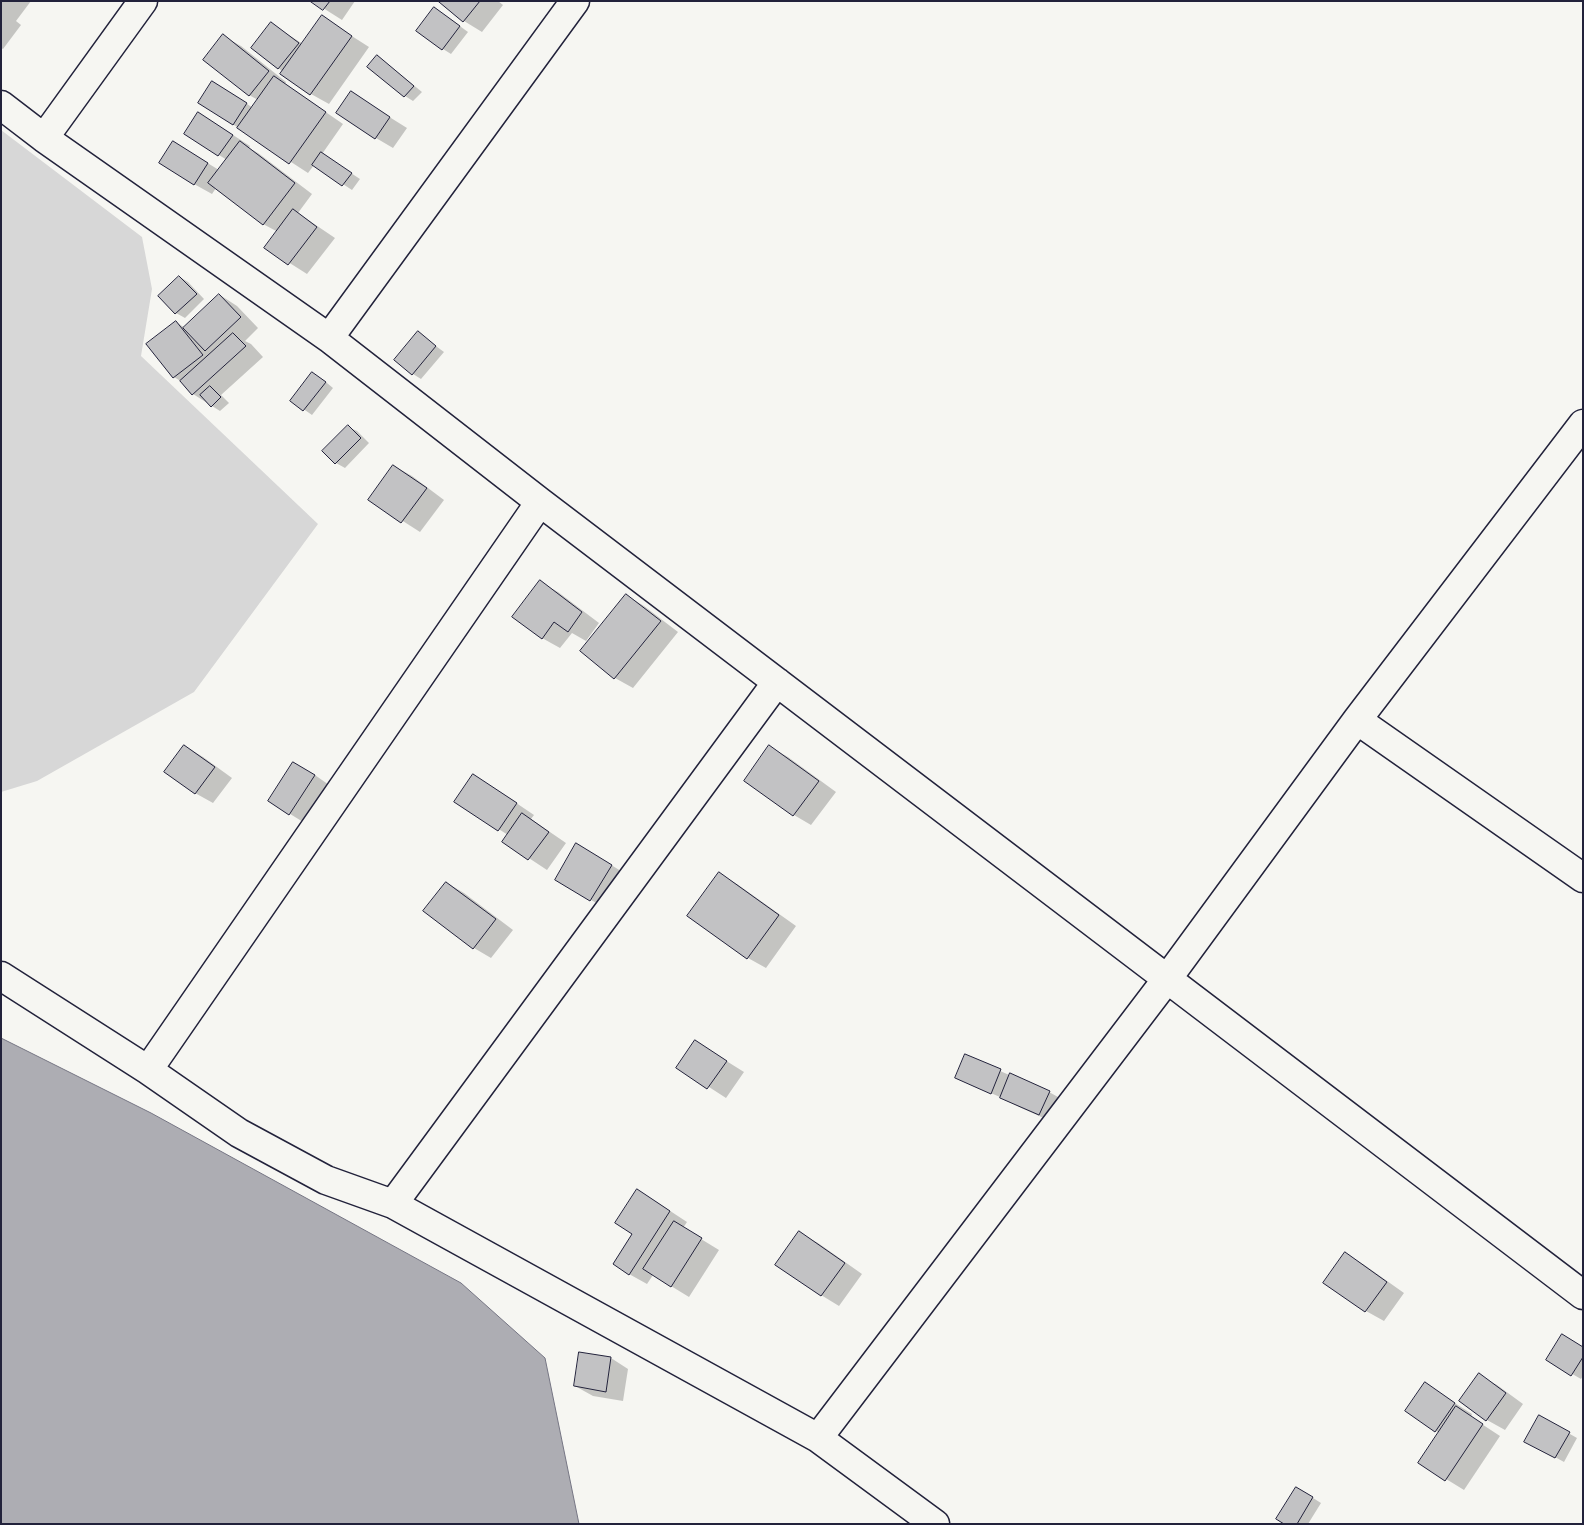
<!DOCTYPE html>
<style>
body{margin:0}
#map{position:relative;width:1584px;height:1525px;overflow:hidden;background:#f6f6f2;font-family:"Playpen Sans",sans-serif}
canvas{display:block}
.frame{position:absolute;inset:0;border:2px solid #22223b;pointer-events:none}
</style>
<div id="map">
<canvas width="1584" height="1525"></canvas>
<div class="frame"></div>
</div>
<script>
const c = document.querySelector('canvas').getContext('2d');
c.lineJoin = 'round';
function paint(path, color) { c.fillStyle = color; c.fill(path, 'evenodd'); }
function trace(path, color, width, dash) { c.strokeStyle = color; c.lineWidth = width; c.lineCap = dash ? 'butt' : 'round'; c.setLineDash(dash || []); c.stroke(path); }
const green = new Path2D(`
 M 1,130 L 142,237 L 152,289 L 141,356 L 318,524 L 194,692 L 37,781 L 1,792 Z`);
const water = new Path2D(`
 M 1,1038 L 151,1113 L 461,1283 L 545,1358 L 579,1524 L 1,1524 Z`);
const shadow = new Path2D(`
 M 1,1 L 31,1 L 16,21 L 21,25 L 3,49 L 1,48 Z
 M 312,1 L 355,1 L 342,20 Z
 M 441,1 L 498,1 L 503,5 L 482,32 L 464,21 Z
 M 435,8 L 468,32 L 451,54 L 443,49 Z
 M 322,17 L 369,47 L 329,104 L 311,94 L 253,48 L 271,24 L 303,44 Z
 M 223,36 L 241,46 L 286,82 L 285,84 L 343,124 L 322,154 L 360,179 L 352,190 L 314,165 L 308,173 L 200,103 L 231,93 L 253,108 L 258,100 L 249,95 Z
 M 377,57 L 385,62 L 422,92 L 413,101 L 405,96 L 369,67 Z
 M 351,93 L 407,128 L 393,148 L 376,138 Z
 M 216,124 L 250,146 L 249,148 L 258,153 L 312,194 L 298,213 L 335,238 L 307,274 L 266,248 L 278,232 L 263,224 L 216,188 L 212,194 L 194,184 L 191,153 L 219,170 L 227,160 L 185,134 Z
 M 180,277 L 188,282 L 204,299 L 185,318 L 176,313 L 160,296 Z
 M 220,295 L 237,306 L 258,328 L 245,341 L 251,344 L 263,357 L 221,395 L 229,403 L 220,411 L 193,394 L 182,382 L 174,377 L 176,322 L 185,328 Z
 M 418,333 L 444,352 L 421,379 L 413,374 Z
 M 321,378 L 333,388 L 312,415 L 292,401 Z
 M 348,427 L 357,431 L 369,443 L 345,468 L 336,463 Z
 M 394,466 L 412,476 L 444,500 L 420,532 L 370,500 Z
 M 540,582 L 558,592 L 599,623 L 586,641 L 572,633 L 560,648 L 542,638 Z
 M 626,595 L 644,606 L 678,632 L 633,688 L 615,678 L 581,651 Z
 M 185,746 L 203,757 L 232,778 L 213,803 L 195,793 Z
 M 770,747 L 788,757 L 836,792 L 811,825 L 794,815 Z
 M 312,773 L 332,787 L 308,825 L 269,801 Z
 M 491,786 L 534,815 L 531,819 L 566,843 L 547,870 L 503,841 L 508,835 L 456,802 Z
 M 595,855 L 629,876 L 608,910 L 556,879 Z
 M 719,874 L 737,884 L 796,926 L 766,968 L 748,958 L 688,916 Z
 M 447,883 L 464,893 L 513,930 L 491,958 L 474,948 Z
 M 696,1042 L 744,1072 L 726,1098 L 678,1067 Z
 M 965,1056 L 1049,1092 L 1067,1102 L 1057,1124 L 1019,1107 L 1000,1097 L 956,1078 Z
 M 655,1201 L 687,1222 L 683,1228 L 719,1250 L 689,1297 L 653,1275 L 647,1284 L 629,1274 Z
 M 800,1233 L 818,1243 L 862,1274 L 839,1306 L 821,1295 Z
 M 1345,1254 L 1363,1264 L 1404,1293 L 1384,1321 L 1366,1311 Z
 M 1583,1348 L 1583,1376 L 1581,1379 L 1548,1360 Z
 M 611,1358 L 628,1369 L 623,1401 L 593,1396 L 575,1386 Z
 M 1479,1375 L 1497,1385 L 1523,1404 L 1505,1430 L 1487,1420 Z
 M 1425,1384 L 1472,1414 L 1471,1417 L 1500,1436 L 1464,1490 L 1420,1463 L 1439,1433 L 1407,1411 Z
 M 1540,1417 L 1577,1438 L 1564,1462 L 1526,1441 Z
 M 1305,1493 L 1321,1503 L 1308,1524 L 1287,1524 Z`);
const building = new Path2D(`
 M 310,1 L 330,1 L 323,10 Z
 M 440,1 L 480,1 L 463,22 L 439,2 Z
 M 434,7 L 460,26 L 442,50 L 416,31 Z
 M 322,15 L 352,36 L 310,95 L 280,74 Z
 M 271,22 L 299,43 L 278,69 L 251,48 Z
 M 223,34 L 269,71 L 249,96 L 203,60 Z
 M 377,55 L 414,86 L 404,97 L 367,67 Z
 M 274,76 L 326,112 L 289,164 L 237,128 Z
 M 212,81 L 247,103 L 233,125 L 198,103 Z
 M 351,91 L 390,117 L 375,139 L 336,113 Z
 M 198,112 L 233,135 L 218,156 L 184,134 Z
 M 173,141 L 208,163 L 194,185 L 159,163 Z
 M 240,141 L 295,183 L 263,225 L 208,183 Z
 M 321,152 L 352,173 L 342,186 L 312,165 Z
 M 293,209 L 317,227 L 288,265 L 264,248 Z
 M 179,276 L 197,294 L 175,314 L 158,296 Z
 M 219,294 L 241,317 L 205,351 L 183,328 Z
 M 176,321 L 203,355 L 173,378 L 146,344 Z
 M 418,331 L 436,346 L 412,375 L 394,360 Z
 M 233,333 L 246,346 L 192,395 L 180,381 Z
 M 312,372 L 326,382 L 303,411 L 290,401 Z
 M 210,386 L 221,397 L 211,407 L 200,395 Z
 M 348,425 L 361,438 L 335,464 L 322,451 Z
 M 393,465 L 427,488 L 401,523 L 368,500 Z
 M 540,580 L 582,612 L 568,632 L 554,622 L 542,639 L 512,617 Z
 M 626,594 L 661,621 L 614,679 L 580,651 Z
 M 184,745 L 215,767 L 195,794 L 164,772 Z
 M 769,745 L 819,781 L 793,816 L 744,781 Z
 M 293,762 L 315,775 L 289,815 L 268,801 Z
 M 473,774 L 517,803 L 498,831 L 454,802 Z
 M 522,813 L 549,832 L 528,860 L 502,842 Z
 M 576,843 L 612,865 L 590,901 L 555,880 Z
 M 719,872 L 779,915 L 747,959 L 687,916 Z
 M 446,882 L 496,919 L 473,949 L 423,911 Z
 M 695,1040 L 727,1061 L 707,1089 L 676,1068 Z
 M 965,1054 L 1001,1069 L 991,1094 L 955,1078 Z
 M 1010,1073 L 1050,1091 L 1039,1115 L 1000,1098 Z
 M 637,1189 L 670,1211 L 629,1275 L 613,1264 L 632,1234 L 615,1223 Z
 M 674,1221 L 702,1238 L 671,1287 L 643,1269 Z
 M 799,1231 L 845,1263 L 821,1296 L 775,1265 Z
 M 1345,1252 L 1387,1282 L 1365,1312 L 1323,1283 Z
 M 1562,1334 L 1583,1347 L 1583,1357 L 1571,1376 L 1546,1360 Z
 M 579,1352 L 611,1357 L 606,1392 L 574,1386 Z
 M 1479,1373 L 1506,1393 L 1486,1421 L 1459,1401 Z
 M 1425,1382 L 1455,1403 L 1435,1432 L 1405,1411 Z
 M 1456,1406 L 1483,1424 L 1445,1481 L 1418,1463 Z
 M 1539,1415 L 1570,1432 L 1555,1458 L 1524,1442 Z
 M 1296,1487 L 1313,1497 L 1297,1524 L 1284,1524 L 1276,1519 Z`);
const street = new Path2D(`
 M 1,105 L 44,138 L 329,338 L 540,502 L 1583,1295
 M 44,138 L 143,1
 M 329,338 L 575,1
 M 1357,720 L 1583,878
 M 1,976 L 148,1070 L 239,1133 L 326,1180 L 393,1204 L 818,1438 L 935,1524
 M 148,1070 L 540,502
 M 393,1204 L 777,682
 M 818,1438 L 1167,979 L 1357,720 L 1583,424`);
paint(green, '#d7d7d7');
paint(water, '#adadb3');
trace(water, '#757583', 1);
paint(shadow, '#0003');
paint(building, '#c2c2c4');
trace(building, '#22223b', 1);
trace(street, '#22223b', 31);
trace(street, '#f6f6f2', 28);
</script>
